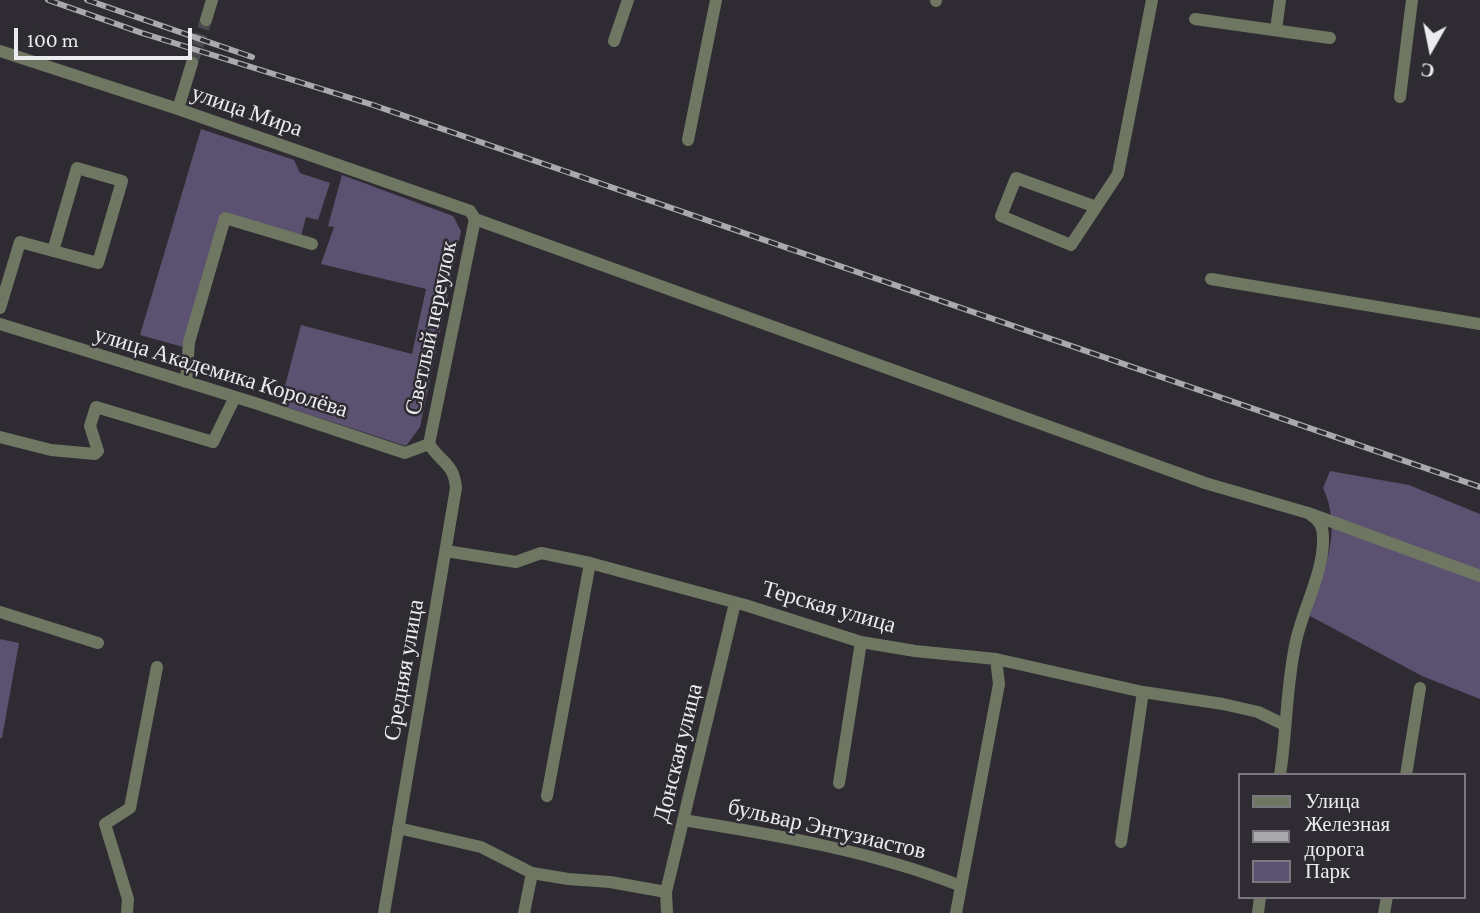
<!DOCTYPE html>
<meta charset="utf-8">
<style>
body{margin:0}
#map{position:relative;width:1480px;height:913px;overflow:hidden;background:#2e2c32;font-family:"Crimson Pro",serif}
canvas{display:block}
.legend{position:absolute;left:1238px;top:773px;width:228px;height:126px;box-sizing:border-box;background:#2e2c32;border:2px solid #7a787e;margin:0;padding:9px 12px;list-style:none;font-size:21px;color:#ecebef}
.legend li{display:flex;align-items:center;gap:14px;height:35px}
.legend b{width:35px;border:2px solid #7a787e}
.north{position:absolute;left:1396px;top:14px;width:70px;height:70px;-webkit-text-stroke:5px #2e2c32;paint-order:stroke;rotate:189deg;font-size:19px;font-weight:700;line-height:28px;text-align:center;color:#ecebef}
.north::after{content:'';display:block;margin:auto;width:24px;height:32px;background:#ecebef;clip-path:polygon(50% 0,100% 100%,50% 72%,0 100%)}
.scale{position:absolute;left:14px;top:28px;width:178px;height:32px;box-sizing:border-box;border:4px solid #ecebef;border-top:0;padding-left:9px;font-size:21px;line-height:24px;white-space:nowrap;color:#ecebef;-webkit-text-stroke:5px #2e2c32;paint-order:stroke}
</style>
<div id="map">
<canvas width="1480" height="913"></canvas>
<ul class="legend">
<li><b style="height:9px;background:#6f7762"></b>Улица</li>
<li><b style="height:9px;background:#aaa9ae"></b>Железная дорога</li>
<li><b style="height:19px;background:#5b5170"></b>Парк</li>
</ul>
<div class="north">С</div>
<div class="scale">100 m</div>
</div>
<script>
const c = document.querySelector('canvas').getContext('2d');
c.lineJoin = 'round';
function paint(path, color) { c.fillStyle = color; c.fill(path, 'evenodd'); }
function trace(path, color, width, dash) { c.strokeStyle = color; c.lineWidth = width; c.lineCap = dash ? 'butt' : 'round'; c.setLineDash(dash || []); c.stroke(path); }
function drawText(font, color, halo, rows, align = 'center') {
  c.font = font + ' "Crimson Pro",serif'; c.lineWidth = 5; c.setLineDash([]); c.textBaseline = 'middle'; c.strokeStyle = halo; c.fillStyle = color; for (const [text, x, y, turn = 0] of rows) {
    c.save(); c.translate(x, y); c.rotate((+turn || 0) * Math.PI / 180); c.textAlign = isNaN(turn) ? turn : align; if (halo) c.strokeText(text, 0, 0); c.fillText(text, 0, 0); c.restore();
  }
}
const green = new Path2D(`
 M 201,129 L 294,160 L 300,173 L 330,183 L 318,220 L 306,217 L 301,236 L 223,214 L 183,347 L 140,335 Z
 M 342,175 L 453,216 L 461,231 L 420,427 L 406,446 L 280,405 L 301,325 L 412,354 L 426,289 L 321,264 L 334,227 L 328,226 Z
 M 1330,471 L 1409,485 L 1480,514 L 1480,699 L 1422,676 L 1310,616 C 1322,571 1344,533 1323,488 Z
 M 0,639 L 19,643 L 2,738 L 0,738 Z`);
const minorTunnel = new Path2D(`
 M 192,63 L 206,20`);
const minor = new Path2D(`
 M 936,1 L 936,0
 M 1195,19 L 1330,38
 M 206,20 L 212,0
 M 1276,30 L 1280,0
 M 614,41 L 628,0
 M 0,51 L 178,109 L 470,211 L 475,219
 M 1400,97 L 1412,0
 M 178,109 L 192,63
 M 688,140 L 716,0
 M 1096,207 L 1016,178 L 1001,216 L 1071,245 L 1118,174 L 1152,0
 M 475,219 L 1205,483 L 1308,513 L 1480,576
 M 1211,279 L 1480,324
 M 0,308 L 20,242 L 98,263 L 122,181 L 77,168 L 53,251
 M 0,324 L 258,404 L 405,453 L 429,444
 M 186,382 L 189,342 L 225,218 L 312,244
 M 0,437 L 51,450 L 95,454 L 98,451 L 90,426 L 96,407 L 213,442 L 235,397
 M 429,444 L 475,219
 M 446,551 L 516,562 L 541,553 L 590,563 L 745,605 L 861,642 L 915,651 L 996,659 L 1143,692 L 1223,704 L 1258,712 L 1285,725
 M 0,612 L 98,643
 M 1280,775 C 1287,731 1286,685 1296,641 C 1303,609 1324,571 1323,538 C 1323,527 1320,521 1311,515
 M 1406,775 L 1420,688
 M 839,783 L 861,642
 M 547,796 L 590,563
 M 683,820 C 777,835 872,851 961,886
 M 398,828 L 481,847 L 532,873 L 568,879 L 610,882 L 666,892
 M 1121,842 L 1143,692
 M 127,913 L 128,899 L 105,824 L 130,808 L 157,667
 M 384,913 L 456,488 C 454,463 441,463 429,444
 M 524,913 L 532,873
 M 667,913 L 666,892 L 735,603
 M 956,913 L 999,684 L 996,659
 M 1258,913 L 1260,897
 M 1384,913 L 1387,897`);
const rail = new Path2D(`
 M 48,0 L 142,33 L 373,105 L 1480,487
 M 87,0 L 252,57`);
const streetNames = [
 ["улица Мира",247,111,19],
 ["Светлый переулок",431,328,-78],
 ["улица Академика Королёва",221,372,17],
 ["Терская улица",829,607,16],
 ["Средняя улица",404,670,-80],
 ["Донская улица",678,753,-76],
 ["бульвар Энтузиастов",827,829,13]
];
paint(green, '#5b5170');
trace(minorTunnel, '#4a494e', 12, [12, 6]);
trace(minor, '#6f7762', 12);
trace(rail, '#aaa9ae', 6);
trace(rail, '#2e2c32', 3.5, [10]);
drawText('23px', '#ecebef', '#2e2c32', streetNames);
</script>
